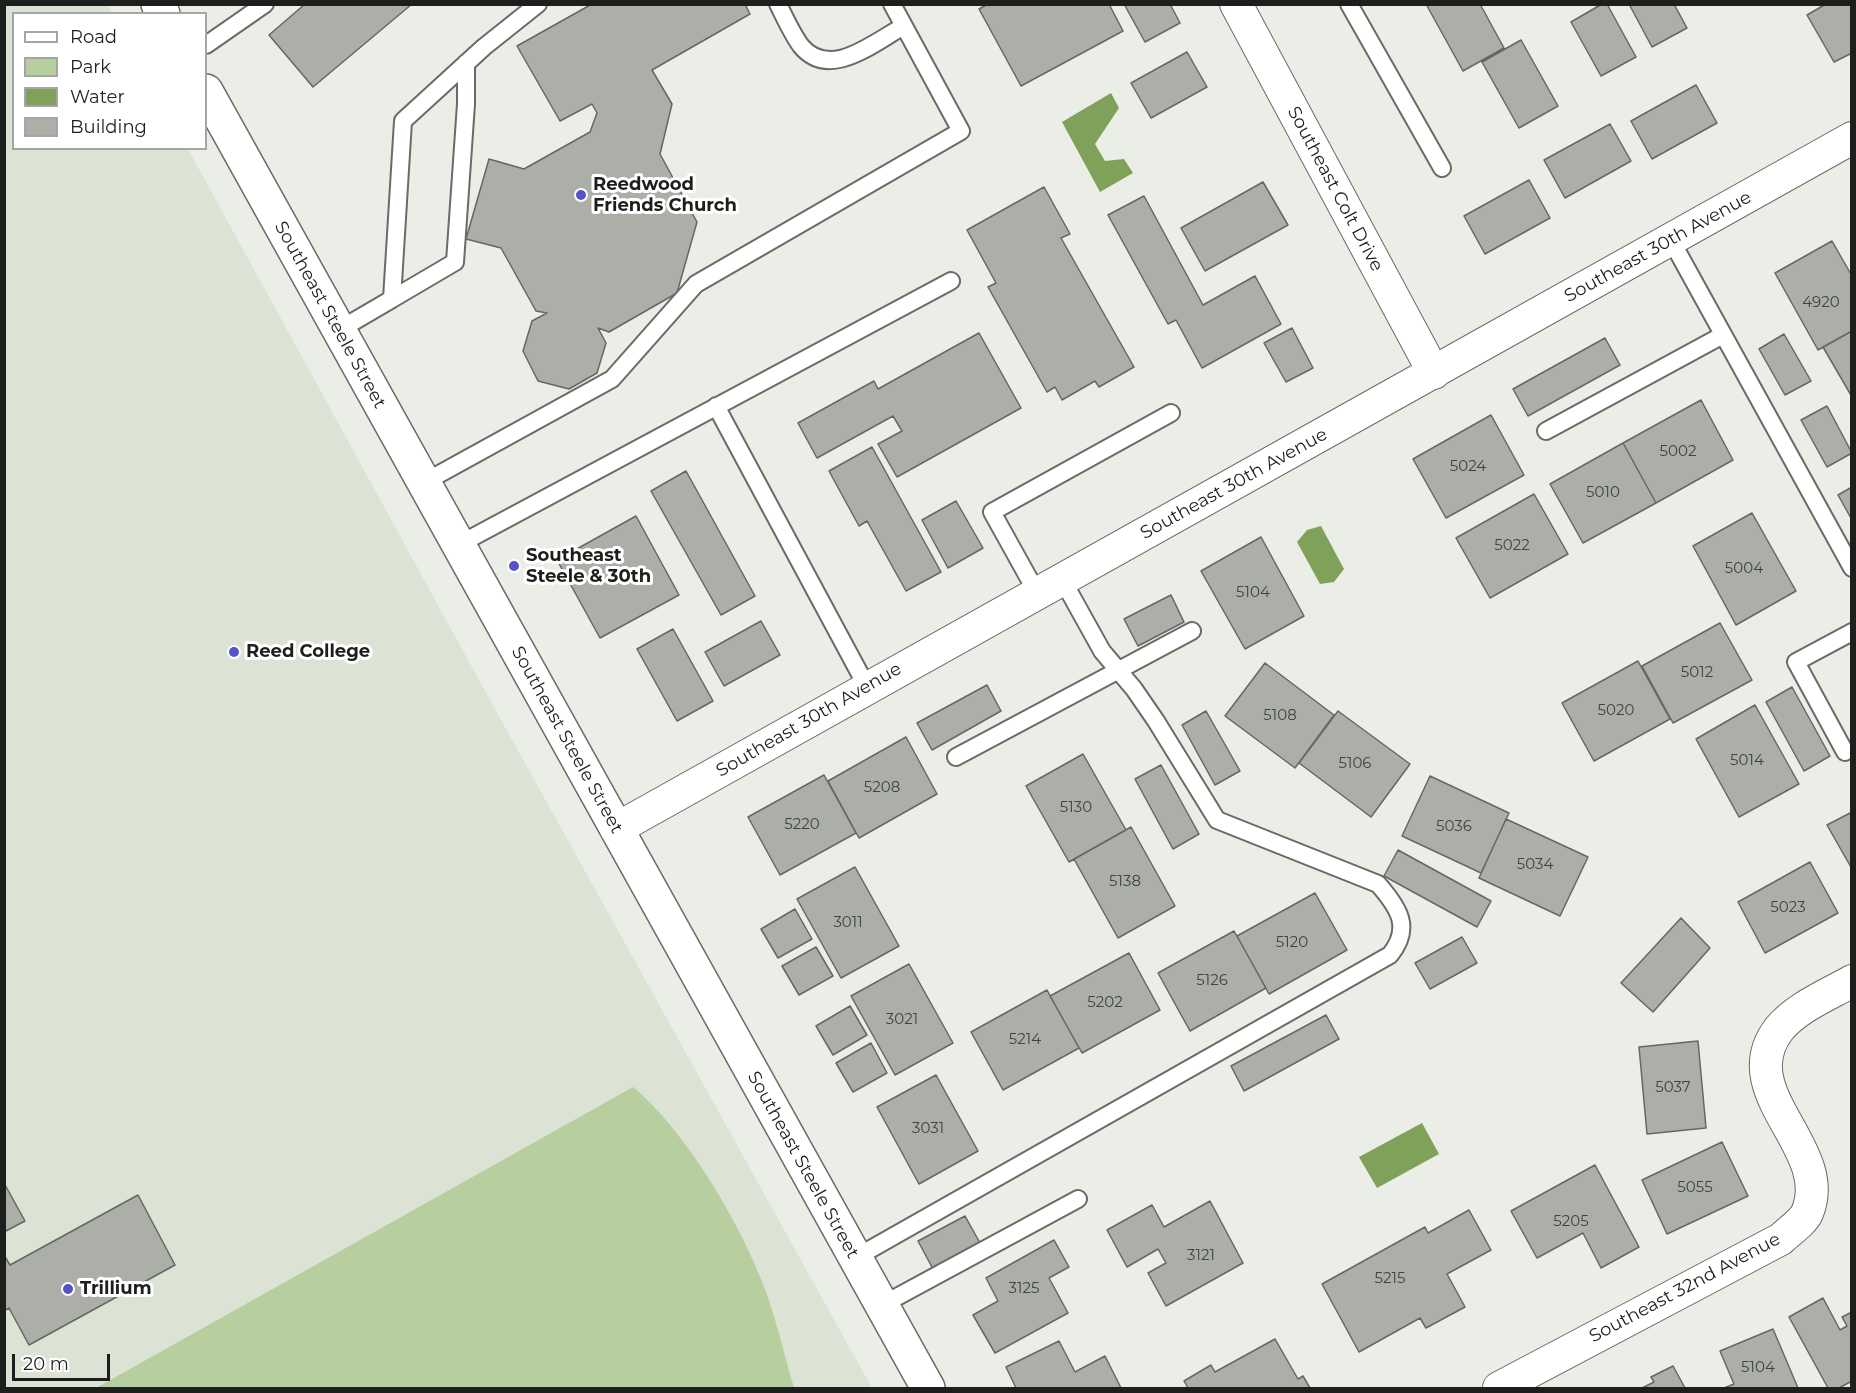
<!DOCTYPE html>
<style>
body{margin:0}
#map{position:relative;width:1856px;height:1393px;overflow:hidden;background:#eaeee7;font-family:Montserrat,sans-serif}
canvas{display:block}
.frame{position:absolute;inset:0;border:6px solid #1d1f1c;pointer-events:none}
.legend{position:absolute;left:12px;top:12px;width:195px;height:138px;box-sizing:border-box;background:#fff;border:2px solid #a5a5a4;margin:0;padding:8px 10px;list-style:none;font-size:18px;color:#1d1f1c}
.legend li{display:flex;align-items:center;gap:12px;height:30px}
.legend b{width:30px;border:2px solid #a5a5a4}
.scale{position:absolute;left:12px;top:1354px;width:98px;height:27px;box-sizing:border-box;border:3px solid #1d1f1c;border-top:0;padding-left:8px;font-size:18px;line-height:21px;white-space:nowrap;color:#1d1f1c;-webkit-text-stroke:4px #fff;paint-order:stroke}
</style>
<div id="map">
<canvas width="1856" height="1393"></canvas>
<div class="frame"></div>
<ul class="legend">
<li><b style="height:8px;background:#fff"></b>Road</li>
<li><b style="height:16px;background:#b7ce9f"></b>Park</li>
<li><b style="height:16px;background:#80a15a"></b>Water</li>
<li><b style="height:16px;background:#abafa8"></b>Building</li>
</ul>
<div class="scale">20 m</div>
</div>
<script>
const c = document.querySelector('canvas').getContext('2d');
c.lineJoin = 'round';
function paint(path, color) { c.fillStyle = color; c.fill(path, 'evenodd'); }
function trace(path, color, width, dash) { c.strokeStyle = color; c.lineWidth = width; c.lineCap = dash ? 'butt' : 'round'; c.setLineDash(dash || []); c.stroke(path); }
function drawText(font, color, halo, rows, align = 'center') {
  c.font = font + ' Montserrat,sans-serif'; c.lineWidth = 6; c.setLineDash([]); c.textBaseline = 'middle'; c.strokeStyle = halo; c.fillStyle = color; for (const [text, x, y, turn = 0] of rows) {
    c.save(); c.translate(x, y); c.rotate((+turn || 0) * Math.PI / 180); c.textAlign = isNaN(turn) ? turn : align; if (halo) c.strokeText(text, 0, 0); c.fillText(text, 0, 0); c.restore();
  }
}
const built = new Path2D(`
 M 5,5 L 107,5 L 112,13 L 14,14 L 14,148 L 188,149 L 490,700 L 872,1388 L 5,1388 Z`);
const green = new Path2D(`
 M 633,1087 C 687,1132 742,1226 766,1292 C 777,1323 785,1357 794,1388 L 96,1388 Z`);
const water = new Path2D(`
 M 1111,93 L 1119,108 L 1095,144 L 1105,161 L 1124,159 L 1133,173 L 1100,192 L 1062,122 Z
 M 1321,526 L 1344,569 L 1334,582 L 1320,584 L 1297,542 L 1307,530 Z
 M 1422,1123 L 1439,1154 L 1377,1188 L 1359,1157 Z`);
const building = new Path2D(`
 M 305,4 L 412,4 L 313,87 L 269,35 Z
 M 592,4 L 745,4 L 750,14 L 652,70 L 672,104 L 660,154 L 697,222 L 677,293 L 609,332 L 598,328 L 606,343 L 597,373 L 569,389 L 538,381 L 523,351 L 532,321 L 547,313 L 536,311 L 501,248 L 466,239 L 489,159 L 524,169 L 590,132 L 597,113 L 592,104 L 560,121 L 517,46 Z
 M 988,4 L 1109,4 L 1123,31 L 1021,86 L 979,9 Z
 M 1124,4 L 1170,4 L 1180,23 L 1145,42 Z
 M 1426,4 L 1480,4 L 1504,48 L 1463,71 Z
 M 1602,4 L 1607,4 L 1636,57 L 1601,76 L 1571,22 Z
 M 1629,4 L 1674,4 L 1687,28 L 1652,47 Z
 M 1826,4 L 1852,4 L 1852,53 L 1834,62 L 1807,15 Z
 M 1521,40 L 1558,106 L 1519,128 L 1482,62 Z
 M 1187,52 L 1207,87 L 1151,118 L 1131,83 Z
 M 1696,85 L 1717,123 L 1652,159 L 1631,121 Z
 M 1610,124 L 1631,161 L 1565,198 L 1544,160 Z
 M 1529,180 L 1550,218 L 1485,254 L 1464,216 Z
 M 1263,182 L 1288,225 L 1205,271 L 1181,228 Z
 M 1044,187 L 1070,234 L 1061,238 L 1134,367 L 1099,387 L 1095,381 L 1062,400 L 1055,387 L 1047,392 L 988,287 L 996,283 L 967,230 Z
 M 1144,196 L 1203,305 L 1255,276 L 1281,324 L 1202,368 L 1176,320 L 1168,324 L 1108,215 Z
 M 1832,241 L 1852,276 L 1852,331 L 1818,350 L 1775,273 Z
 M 1292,328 L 1313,368 L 1286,382 L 1264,343 Z
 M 1852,331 L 1852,397 L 1823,347 Z
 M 979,333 L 1021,408 L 897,477 L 878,444 L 902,431 L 893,416 L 817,458 L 798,423 L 874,381 L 878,389 Z
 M 1784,334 L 1811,381 L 1785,395 L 1759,349 Z
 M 1605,338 L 1620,365 L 1528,416 L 1513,389 Z
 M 1701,400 L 1733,460 L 1656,503 L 1623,443 Z
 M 1827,406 L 1852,453 L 1827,467 L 1801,420 Z
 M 1491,415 L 1524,475 L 1446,518 L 1413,459 Z
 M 1623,443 L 1656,503 L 1583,543 L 1550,484 Z
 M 872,447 L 941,572 L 906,591 L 867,521 L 859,526 L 829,471 Z
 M 686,471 L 755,596 L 721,615 L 651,491 Z
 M 1852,487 L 1852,520 L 1838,495 Z
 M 1534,494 L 1568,554 L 1490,598 L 1456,538 Z
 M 956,501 L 983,548 L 948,568 L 922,520 Z
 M 1752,513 L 1796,591 L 1736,625 L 1693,546 Z
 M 636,516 L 679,595 L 600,638 L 557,560 Z
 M 1261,537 L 1304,616 L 1245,649 L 1201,571 Z
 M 1171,595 L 1184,622 L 1138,646 L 1124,619 Z
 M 761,621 L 780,655 L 724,686 L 705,652 Z
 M 1720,623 L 1752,680 L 1673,723 L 1642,666 Z
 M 673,629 L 713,701 L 677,721 L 637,649 Z
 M 1638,661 L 1670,719 L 1594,761 L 1562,703 Z
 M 1265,663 L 1334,715 L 1295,768 L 1225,716 Z
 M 987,685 L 1001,711 L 932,750 L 917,723 Z
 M 1792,687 L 1830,756 L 1804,771 L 1766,702 Z
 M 1755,705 L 1799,784 L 1739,817 L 1696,739 Z
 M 1206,711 L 1240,771 L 1215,785 L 1182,725 Z
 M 1338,711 L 1410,764 L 1371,817 L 1299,763 Z
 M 906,737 L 937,794 L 859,838 L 828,781 Z
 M 1083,754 L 1126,830 L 1069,862 L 1026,786 Z
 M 1161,765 L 1199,834 L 1173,849 L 1135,779 Z
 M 824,775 L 856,833 L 780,875 L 748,817 Z
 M 1430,776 L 1509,813 L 1481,873 L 1402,836 Z
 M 1852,812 L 1852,869 L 1827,825 Z
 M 1506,819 L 1588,857 L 1560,916 L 1479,878 Z
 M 1131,827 L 1175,906 L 1118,938 L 1074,859 Z
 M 1398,850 L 1491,901 L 1477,927 L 1384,876 Z
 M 1810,862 L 1838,913 L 1765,953 L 1738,902 Z
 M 855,867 L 899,946 L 841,978 L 797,899 Z
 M 1315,893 L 1347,950 L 1269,994 L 1237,936 Z
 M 795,909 L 812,939 L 778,958 L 761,929 Z
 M 1681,918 L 1710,948 L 1653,1012 L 1621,983 Z
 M 1234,931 L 1266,988 L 1190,1031 L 1158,973 Z
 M 1462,937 L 1477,963 L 1430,989 L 1415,963 Z
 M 816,947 L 833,976 L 799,995 L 782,966 Z
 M 1129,953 L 1160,1010 L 1082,1053 L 1050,996 Z
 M 909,964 L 953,1043 L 895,1075 L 851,996 Z
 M 1047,990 L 1079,1048 L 1003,1090 L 971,1032 Z
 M 850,1006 L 867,1035 L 833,1055 L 816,1026 Z
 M 1326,1015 L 1339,1039 L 1244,1091 L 1231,1066 Z
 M 1698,1041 L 1706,1128 L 1647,1134 L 1639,1047 Z
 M 871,1043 L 887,1073 L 853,1092 L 836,1063 Z
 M 936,1075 L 978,1151 L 919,1184 L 877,1107 Z
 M 1722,1142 L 1748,1196 L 1667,1234 L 1642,1180 Z
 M 1595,1165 L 1639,1247 L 1601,1268 L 1583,1233 L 1537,1258 L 1511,1211 Z
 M 4,1183 L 25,1221 L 4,1232 Z
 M 138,1195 L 175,1265 L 29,1345 L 9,1308 L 4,1311 L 4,1255 L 10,1265 Z
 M 1210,1201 L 1243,1263 L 1166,1306 L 1148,1273 L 1166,1263 L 1158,1249 L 1127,1267 L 1107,1230 L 1152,1205 L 1164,1227 Z
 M 1469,1210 L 1491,1250 L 1447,1274 L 1465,1307 L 1426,1328 L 1420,1318 L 1359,1352 L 1322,1284 L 1425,1227 L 1428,1233 Z
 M 965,1216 L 980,1243 L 933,1269 L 918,1241 Z
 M 1054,1240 L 1069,1267 L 1049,1278 L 1068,1313 L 995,1353 L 973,1315 L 998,1301 L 986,1278 Z
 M 1823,1298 L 1840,1330 L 1847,1326 L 1842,1317 L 1852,1312 L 1852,1381 L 1839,1388 L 1828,1388 L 1789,1317 Z
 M 1773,1329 L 1798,1388 L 1724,1388 L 1734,1384 L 1720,1351 Z
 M 1275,1339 L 1298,1379 L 1303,1376 L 1310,1388 L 1188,1388 L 1184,1381 L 1211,1365 L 1215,1372 Z
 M 1059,1341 L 1075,1372 L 1105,1356 L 1121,1388 L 1016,1388 L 1006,1367 Z
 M 1673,1366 L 1685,1388 L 1642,1388 L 1654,1382 L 1651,1377 Z`);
const lane = new Path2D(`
 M 778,4 C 785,18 792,34 801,46 C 830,81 874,42 904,26
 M 1349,4 L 1442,168
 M 206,45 L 265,4
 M 1671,240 L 1852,568
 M 392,299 L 455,262 L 466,104 L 466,63
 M 339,330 L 392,299 L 403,121 L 484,47 L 538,4
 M 716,406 L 867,687
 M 1546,431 L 1723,335
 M 423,483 L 612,379 L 696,284 L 961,131 L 892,4
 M 458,545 L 951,281
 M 1037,593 L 992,512 L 1171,413
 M 1845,752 L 1796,662 L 1852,632
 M 956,757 L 1192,631
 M 855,1258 L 1390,955 C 1412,928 1399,908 1378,884 L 1217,820 L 1156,721 L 1134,689 L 1102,651 L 1062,579
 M 882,1305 L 1078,1199`);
const street = new Path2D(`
 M 1236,4 L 1434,373
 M 616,829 C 1026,596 1441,370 1852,138
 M 1499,1388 L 1781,1239 C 1788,1232 1803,1222 1807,1213 C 1835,1148 1730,1093 1779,1029 C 1797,1007 1828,995 1852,981`);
const secondary = new Path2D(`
 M 158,4 L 163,14
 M 206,91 L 928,1388`);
const markers = [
 [581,195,6,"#5653ca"],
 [514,566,6,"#5653ca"],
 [234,652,6,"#5653ca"],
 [68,1289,6,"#5653ca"]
];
const numberNames = [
 ["4920",1821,303],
 ["5002",1678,452],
 ["5024",1468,467],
 ["5010",1603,493],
 ["5022",1512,546],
 ["5004",1744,569],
 ["5104",1253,593],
 ["5012",1697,673],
 ["5020",1616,711],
 ["5108",1280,716],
 ["5014",1747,761],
 ["5106",1355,764],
 ["5208",882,788],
 ["5130",1076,808],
 ["5220",802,825],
 ["5036",1454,827],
 ["5034",1535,865],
 ["5138",1125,882],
 ["5023",1788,908],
 ["3011",848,923],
 ["5120",1292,943],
 ["5126",1212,981],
 ["5202",1105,1003],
 ["3021",902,1020],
 ["5214",1025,1040],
 ["5037",1673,1088],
 ["3031",928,1129],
 ["5055",1695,1188],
 ["5205",1571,1222],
 ["3121",1201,1256],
 ["5215",1390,1279],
 ["3125",1024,1289],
 ["5104",1758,1368]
];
const poiNames = [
 ["Reedwood",593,185],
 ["Friends Church",593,206],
 ["Southeast",526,556],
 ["Steele & 30th",526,577],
 ["Reed College",246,652],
 ["Trillium",80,1289]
];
const streetNames = [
 ["Southeast Colt Drive",1335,189,62],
 ["Southeast 30th Avenue",1658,247,-29],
 ["Southeast Steele Street",330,315,61],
 ["Southeast 30th Avenue",1234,484,-29],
 ["Southeast 30th Avenue",809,720,-30],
 ["Southeast Steele Street",567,740,61],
 ["Southeast Steele Street",803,1165,61],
 ["Southeast 32nd Avenue",1685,1288,-28]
];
paint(built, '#dce3d5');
paint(green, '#b7ce9f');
paint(water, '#80a15a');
paint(building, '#abafa8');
trace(building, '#656862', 1.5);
trace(lane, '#696c66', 20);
trace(street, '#696c66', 34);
trace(secondary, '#696c66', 36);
trace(lane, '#fff', 16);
trace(street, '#fff', 32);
trace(secondary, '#fff', 33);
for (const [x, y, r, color] of markers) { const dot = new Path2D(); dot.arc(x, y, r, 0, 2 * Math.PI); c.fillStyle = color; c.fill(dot); trace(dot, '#fff', 2); }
drawText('15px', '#40433f', null, numberNames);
drawText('bold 18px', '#1d1f1c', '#fff', poiNames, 'left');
drawText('18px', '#1d1f1c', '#fff', streetNames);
</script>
